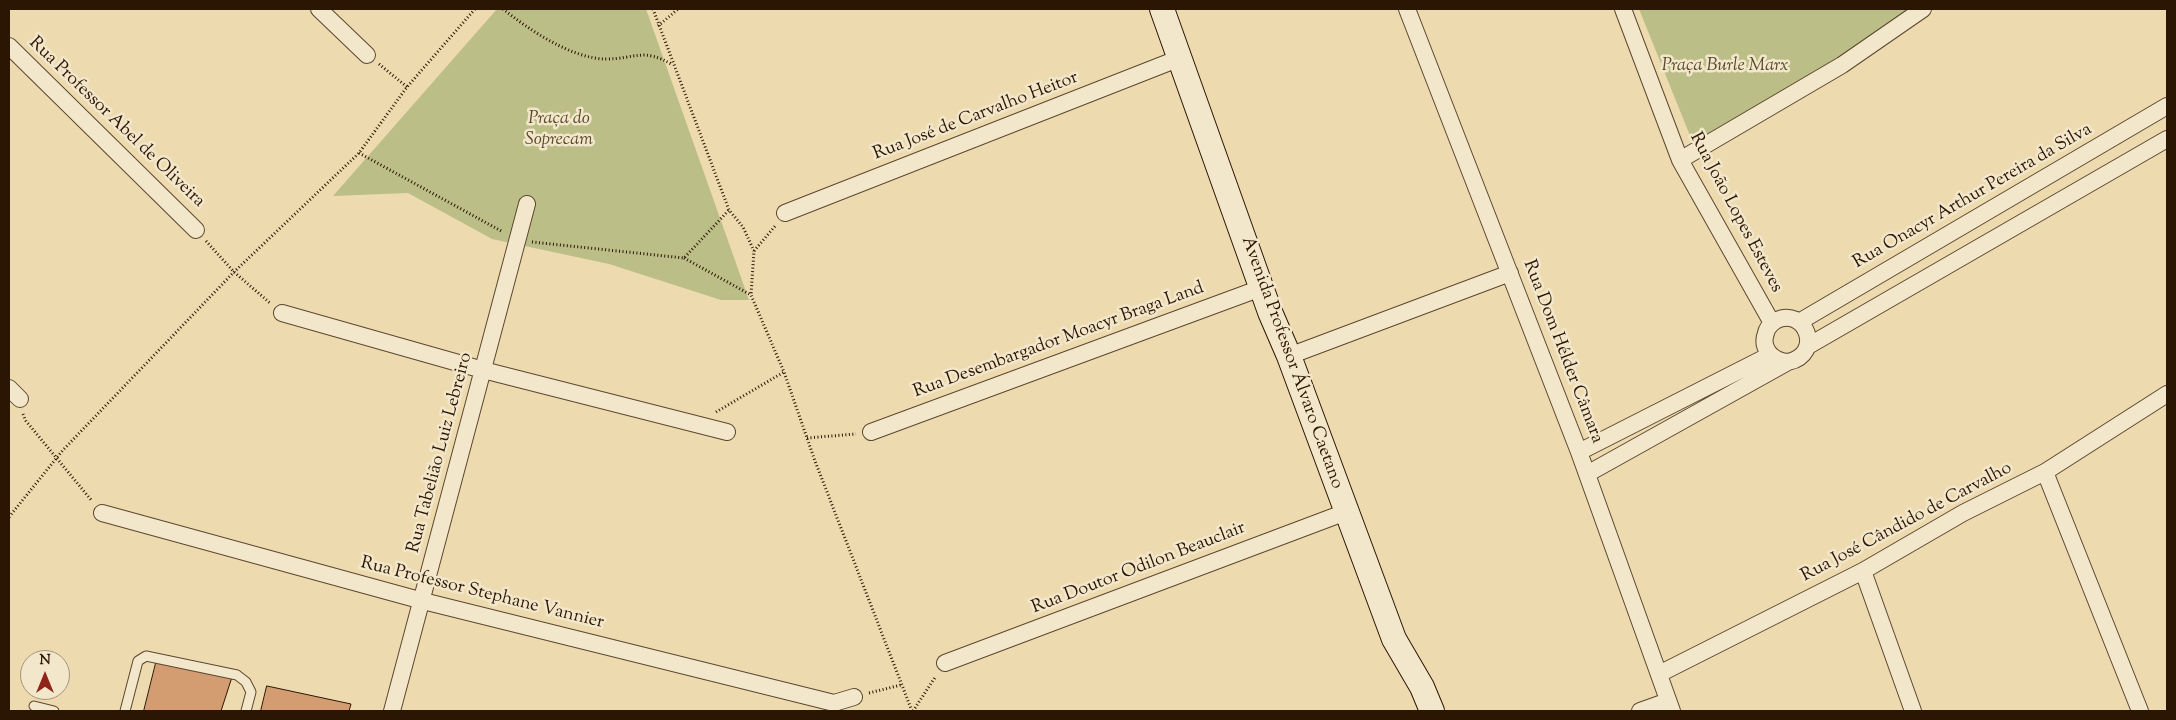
<!DOCTYPE html>
<meta charset="utf-8">
<style>
body{margin:0}
#map{position:relative;width:2176px;height:720px;overflow:hidden;background:#eddaaf;font-family:"Sorts Mill Goudy",serif}
canvas{display:block}
.frame{position:absolute;inset:0;border:10px solid #2b1604;pointer-events:none}
.north{position:absolute;left:20px;top:650px;width:50px;height:50px;box-sizing:border-box;background:#f3e7cb;border:1px solid #a3937b;border-radius:50%;rotate:0deg;font-size:14px;font-weight:700;line-height:20px;text-align:center;color:#2b1604}
.north::after{content:'';display:block;margin:auto;width:18px;height:22px;background:#8f2418;clip-path:polygon(50% 0,100% 100%,50% 72%,0 100%)}
</style>
<div id="map">
<canvas width="2176" height="720"></canvas>
<div class="frame"></div>
<div class="north">N</div>
</div>
<script>
const c = document.querySelector('canvas').getContext('2d');
c.lineJoin = 'round';
function paint(path, color) { c.fillStyle = color; c.fill(path, 'evenodd'); }
function trace(path, color, width, dash) { c.strokeStyle = color; c.lineWidth = width; c.lineCap = dash ? 'butt' : 'round'; c.setLineDash(dash || []); c.stroke(path); }
function drawText(font, color, halo, rows, align = 'center') {
  c.font = font + ' "Sorts Mill Goudy",serif'; c.lineWidth = 5; c.setLineDash([]); c.textBaseline = 'middle'; c.strokeStyle = halo; c.fillStyle = color; for (const [text, x, y, turn = 0] of rows) {
    c.save(); c.translate(x, y); c.rotate((+turn || 0) * Math.PI / 180); c.textAlign = isNaN(turn) ? turn : align; if (halo) c.strokeText(text, 0, 0); c.fillText(text, 0, 0); c.restore();
  }
}
const green = new Path2D(`
 M 497,9 L 646,9 L 749,300 L 721,300 L 609,264 L 492,239 L 408,193 L 333,196 Z
 M 1639,9 L 1918,9 L 1697,153 Z`);
const building = new Path2D(`
 M 157,659 L 232,677 L 221,711 L 144,711 Z
 M 267,686 L 351,704 L 349,711 L 261,711 Z`);
const path = new Path2D(`
 M 503,9 C 528,29 572,59 606,59 C 636,59 642,47 673,65
 M 653,9 L 729,210 L 743,227 L 754,251 L 751,295 L 784,372 L 815,461 L 912,711
 M 658,26 L 678,9
 M 379,64 L 407,87
 M 359,153 L 503,232
 M 206,241 L 234,272 L 270,303
 M 532,242 L 684,258 L 729,210
 M 754,251 L 776,225
 M 684,258 L 751,295
 M 716,412 L 784,372
 M 23,414 L 26,421 L 92,501
 M 807,438 L 856,434
 M 9,517 L 63,450 L 234,272 L 359,153 L 407,87 L 475,9
 M 869,693 L 901,685
 M 913,711 L 936,676`);
const lane = new Path2D(`
 M 34,706 L 54,711
 M 125,711 L 138,661 L 146,656 L 237,675 L 246,682 L 251,692 L 246,711`);
const street = new Path2D(`
 M 319,9 L 367,55
 M 1407,9 L 1579,452 L 1672,711
 M 1623,9 L 1680,160 L 1772,323
 M 9,46 L 196,230
 M 1680,160 L 1842,65 L 1923,9
 M 785,213 L 1180,58
 M 282,313 L 483,370 L 727,432
 M 1799,322 L 2167,106
 M 1808,346 L 2167,139
 M 1289,356 L 1510,273
 M 9,388 L 20,399
 M 871,432 L 1261,288
 M 1579,452 L 1770,355
 M 2045,472 L 2140,711
 M 1587,474 L 1788,362 C 1825,354 1805,305 1775,321 C 1771,324 1767,328 1766,333 C 1760,349 1773,361 1788,362
 M 102,513 L 423,601 L 834,703 L 854,697
 M 1863,571 L 1913,711
 M 945,663 L 1346,512
 M 1659,674 L 1863,571 L 1963,513 L 2045,472 L 2167,394
 M 392,711 L 527,204
 M 1640,711 L 1668,701`);
const secondary = new Path2D(`
 M 1162,9 L 1270,312 L 1289,356 L 1394,639 L 1422,687 L 1432,711`);
const parkNames = [
 ["Praça Burle Marx",1725,67],
 ["Praça do",559,120],
 ["Soprecam",559,141]
];
const streetNames = [
 ["Rua José de Carvalho Heitor",976,117,-21],
 ["Rua Professor Abel de Oliveira",116,123,44],
 ["Rua Onacyr Arthur Pereira da Silva",1973,197,-30],
 ["Rua João Lopes Esteves",1735,213,62],
 ["Rua Desembargador Moacyr Braga Land",1059,341,-20],
 ["Rua Dom Hélder Câmara",1562,352,69],
 ["Avenida Professor Álvaro Caetano",1291,363,70],
 ["Rua Tabelião Luiz Lebreiro",441,453,-75],
 ["Rua José Cândido de Carvalho",1907,523,-28],
 ["Rua Doutor Odilon Beauclair",1139,569,-21],
 ["Rua Professor Stephane Vannier",482,594,14]
];
paint(green, '#bcbe88');
paint(building, '#d49c71');
trace(building, '#2b1604', 1);
trace(lane, '#5c472f', 11);
trace(street, '#5c472f', 18);
trace(secondary, '#2b1604', 26);
trace(path, '#2b1604', 3, [1, 2.5]);
trace(lane, '#f3e7cb', 9);
trace(street, '#f3e7cb', 16);
trace(secondary, '#f3e7cb', 24);
drawText('italic 18px', '#56482c', '#f3e7cb', parkNames);
drawText('18px', '#2b1604', '#f3e7cb', streetNames);
</script>
